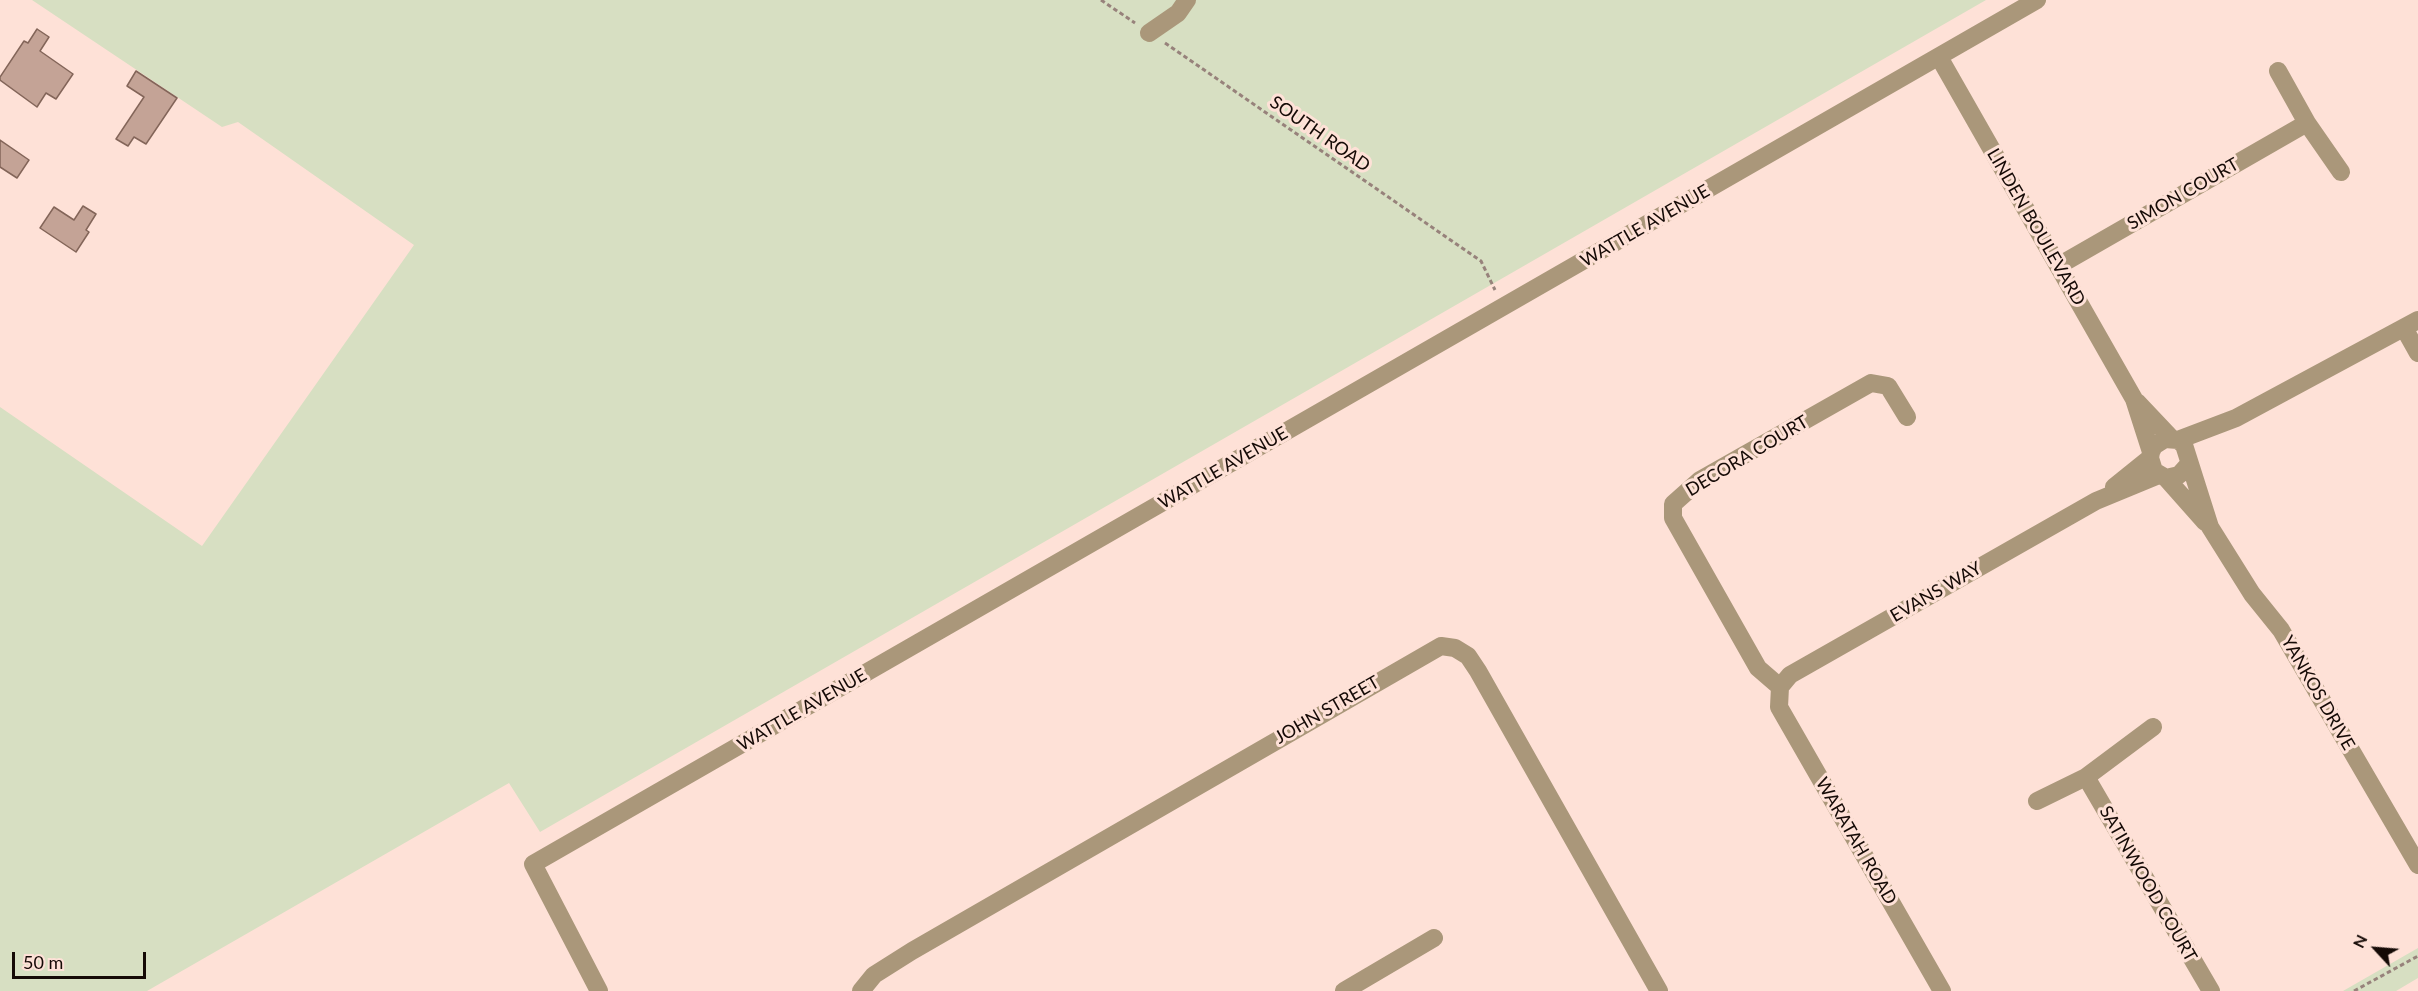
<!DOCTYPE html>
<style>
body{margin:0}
#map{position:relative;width:2418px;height:991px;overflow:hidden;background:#fee1d7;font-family:Lato,sans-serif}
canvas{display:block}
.north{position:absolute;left:2346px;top:919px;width:60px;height:60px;-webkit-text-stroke:4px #fee1d7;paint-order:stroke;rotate:296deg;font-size:16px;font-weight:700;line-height:24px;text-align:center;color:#150a06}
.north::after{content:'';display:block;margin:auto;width:21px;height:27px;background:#150a06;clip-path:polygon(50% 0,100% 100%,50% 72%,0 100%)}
.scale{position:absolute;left:12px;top:952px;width:134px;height:27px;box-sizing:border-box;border:3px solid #150a06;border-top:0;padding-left:8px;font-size:18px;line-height:21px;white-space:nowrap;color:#150a06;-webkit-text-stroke:4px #fee1d7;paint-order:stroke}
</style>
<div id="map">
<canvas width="2418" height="991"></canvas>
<div class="north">N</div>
<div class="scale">50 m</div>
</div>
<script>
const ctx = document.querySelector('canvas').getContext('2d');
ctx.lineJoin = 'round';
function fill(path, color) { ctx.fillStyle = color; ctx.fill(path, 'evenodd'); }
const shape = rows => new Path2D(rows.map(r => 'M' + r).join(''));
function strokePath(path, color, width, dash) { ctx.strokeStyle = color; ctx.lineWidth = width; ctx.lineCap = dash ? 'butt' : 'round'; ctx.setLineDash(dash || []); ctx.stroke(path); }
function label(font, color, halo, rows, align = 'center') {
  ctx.font = font + ' Lato,sans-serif'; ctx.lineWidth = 6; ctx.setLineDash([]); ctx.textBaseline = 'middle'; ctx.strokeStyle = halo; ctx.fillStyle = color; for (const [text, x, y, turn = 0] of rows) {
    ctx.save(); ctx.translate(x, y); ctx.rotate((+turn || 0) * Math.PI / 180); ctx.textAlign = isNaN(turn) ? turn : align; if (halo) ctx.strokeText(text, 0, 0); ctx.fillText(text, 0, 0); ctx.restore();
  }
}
const green = shape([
 [32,0,1986,0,540,832,509,783,147,991,0,991,0,407,202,546,414,245,238,122,222,127],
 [2418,948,2418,978,2396,991,2343,991]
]);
const building = shape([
 [37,29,49,37,40,51,73,74,56,99,46,93,37,107,0,80,0,77,24,41,28,43,37,29],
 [136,71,177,98,146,144,134,137,128,146,116,139,144,97,127,86,136,71],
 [0,140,29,160,17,178,0,167,0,140],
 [83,206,96,214,86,230,89,232,76,252,40,228,54,207,74,220,83,206]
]);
const path = shape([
 [1101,0,1135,23],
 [1165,43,1481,261,1495,290],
 [2354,991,2418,956]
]);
const minor = shape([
 [1149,33,1178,13,1187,0],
 [1939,57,2134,399,2151,452],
 [2278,71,2307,123,2341,172],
 [2058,266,2307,123],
 [2404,328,2418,353],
 [2137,402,2172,439],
 [2178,440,2236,418,2418,320],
 [2188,465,2179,475,2166,478,2154,471,2150,458,2151,452,2154,446,2165,439,2178,440,2184,445,2210,527,2252,594,2281,630,2418,865],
 [2166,478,2205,522],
 [2114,487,2150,458],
 [1780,687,1758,668,1673,518,1673,504,1700,480,1871,383,1888,386,1907,417],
 [1780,687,1790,675,2096,501,2159,475],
 [1780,687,1779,707,1942,991],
 [2086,777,2211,991],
 [2037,801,2086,777,2153,727],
 [599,991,533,864,2037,0],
 [861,991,874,975,912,951,1441,646,1455,648,1468,656,1478,671,1659,991],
 [1344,991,1434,938]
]);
const streetNames = [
 ["SOUTH ROAD",1320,134,35],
 ["SIMON COURT",2183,194,-30],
 ["WATTLE AVENUE",1645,226,-30],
 ["LINDEN BOULEVARD",2036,227,60],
 ["DECORA COURT",1747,456,-31],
 ["WATTLE AVENUE",1223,468,-30],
 ["EVANS WAY",1936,592,-30],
 ["YANKOS DRIVE",2318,693,60],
 ["WATTLE AVENUE",802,710,-30],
 ["JOHN STREET",1327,710,-30],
 ["WARATAH ROAD",1856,841,60],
 ["SATINWOOD COURT",2148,884,60]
];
fill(green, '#d7dfc2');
fill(building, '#c4a396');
strokePath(building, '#836559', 1.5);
strokePath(path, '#97827b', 3, [4.5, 3]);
strokePath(minor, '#aa977a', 18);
label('18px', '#150a06', '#fee1d7', streetNames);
</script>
